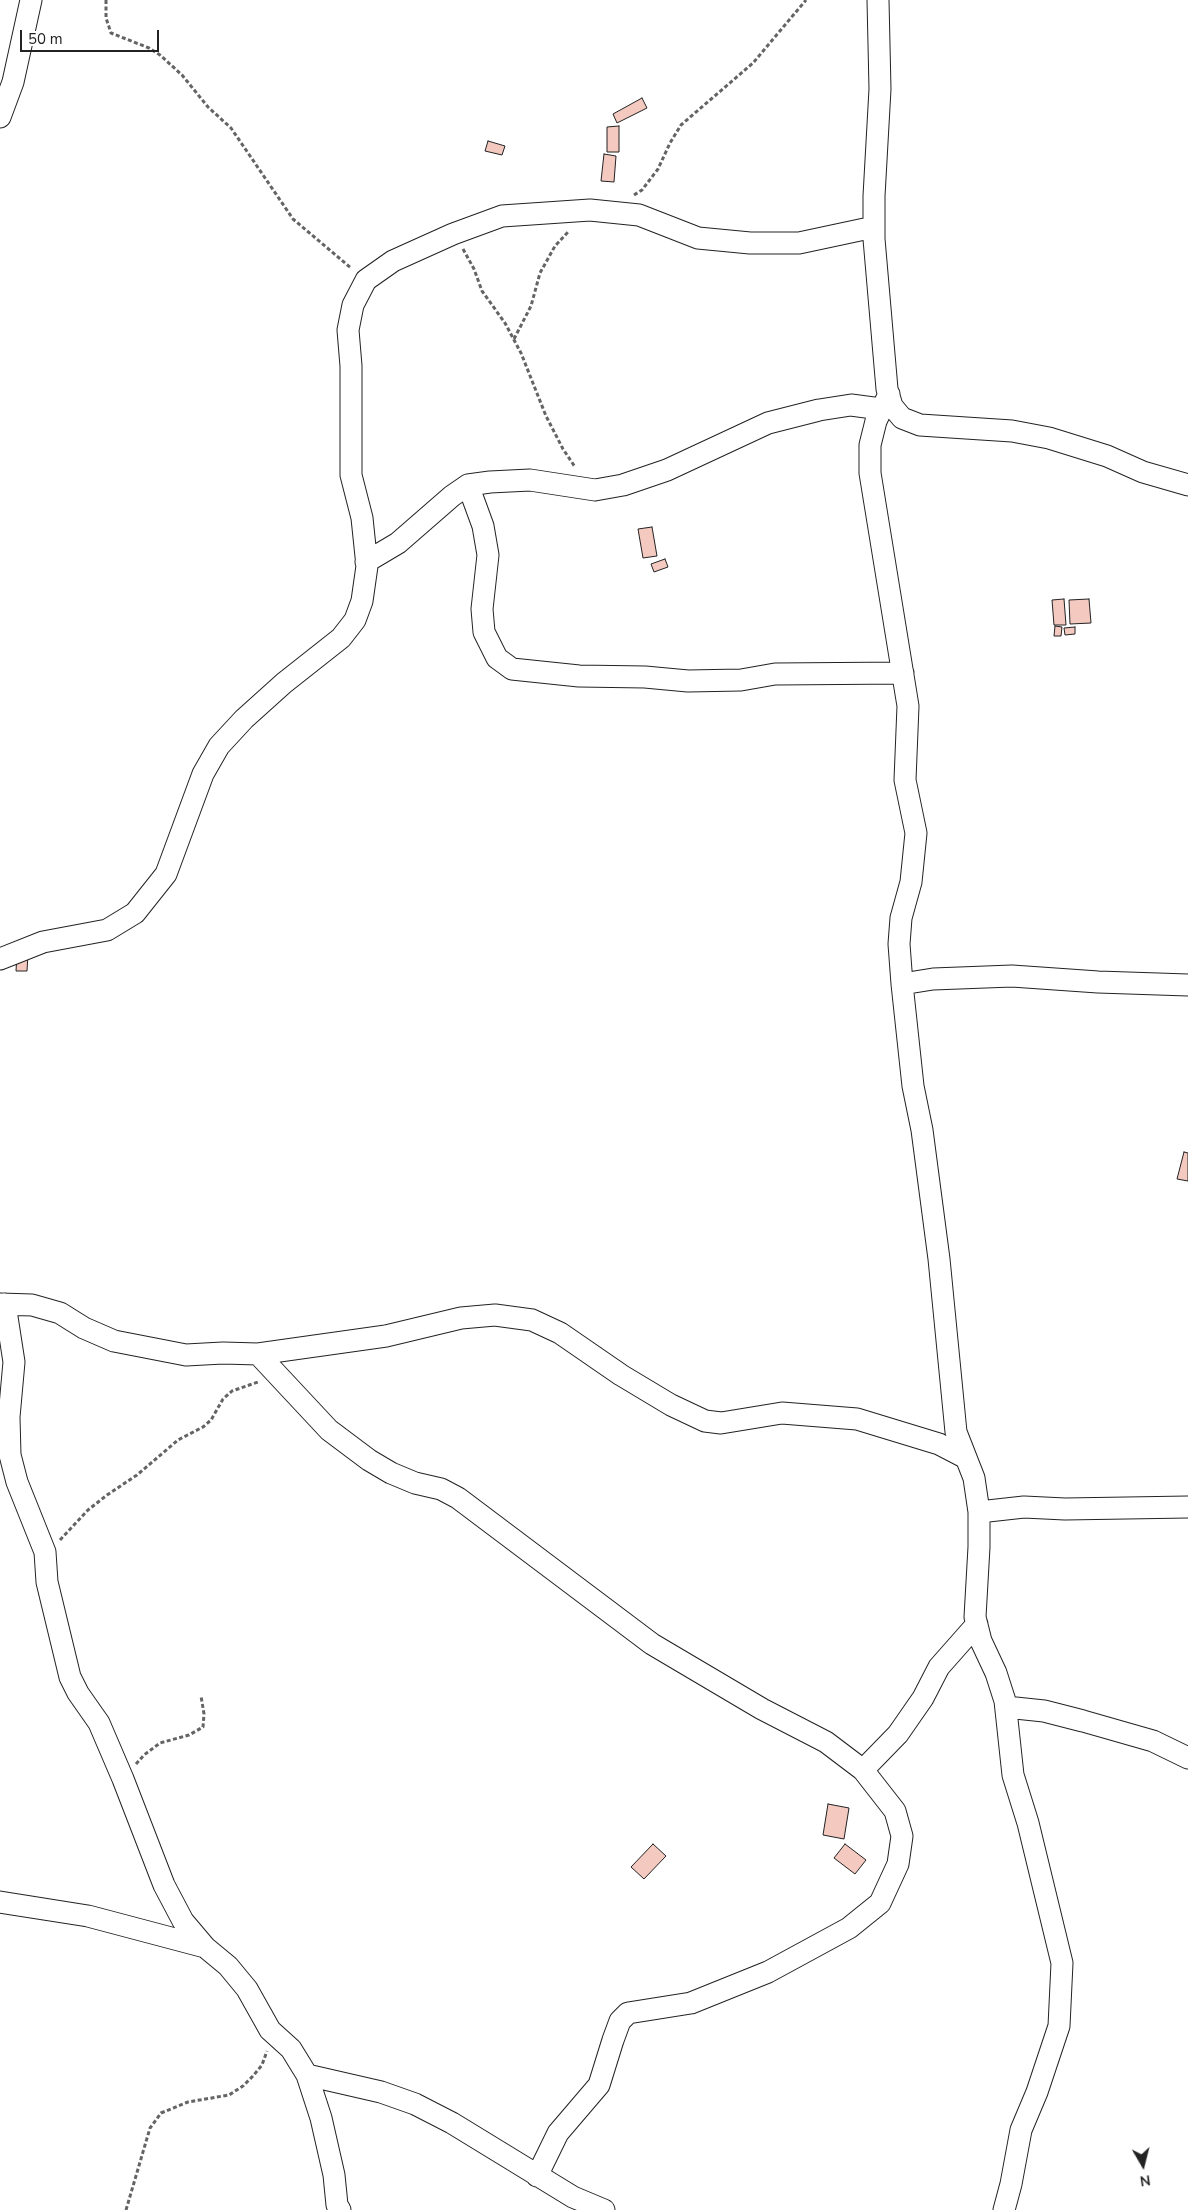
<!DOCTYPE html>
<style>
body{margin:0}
#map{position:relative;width:1188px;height:2210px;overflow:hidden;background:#fff;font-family:"Nunito Sans",sans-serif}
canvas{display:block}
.north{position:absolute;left:1118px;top:2140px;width:50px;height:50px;-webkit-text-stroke:4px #fff;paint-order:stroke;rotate:172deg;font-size:14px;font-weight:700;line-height:20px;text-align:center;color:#222}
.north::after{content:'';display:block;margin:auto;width:18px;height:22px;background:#222;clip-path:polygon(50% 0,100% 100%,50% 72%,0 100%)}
.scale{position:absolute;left:20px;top:30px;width:139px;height:22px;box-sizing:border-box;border:2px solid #222;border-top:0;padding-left:6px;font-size:15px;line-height:18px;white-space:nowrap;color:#222;-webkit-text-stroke:4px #fff;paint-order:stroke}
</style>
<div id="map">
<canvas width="1188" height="2210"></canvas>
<div class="north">N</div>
<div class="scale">50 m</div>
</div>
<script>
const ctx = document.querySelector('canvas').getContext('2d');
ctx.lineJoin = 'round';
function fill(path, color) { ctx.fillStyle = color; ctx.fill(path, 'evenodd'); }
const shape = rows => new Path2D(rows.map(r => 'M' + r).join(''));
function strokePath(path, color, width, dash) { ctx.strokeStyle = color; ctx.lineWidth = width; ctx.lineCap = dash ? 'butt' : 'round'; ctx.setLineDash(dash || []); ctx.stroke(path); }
const building = shape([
 [642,98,647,108,617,123,613,114,642,98],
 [619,126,619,152,607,152,607,127,619,126],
 [488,141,505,146,502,155,485,151,488,141],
 [604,154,616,156,614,182,601,181,604,154],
 [652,527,657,556,643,558,638,529,652,527],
 [665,559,668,567,654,572,651,564,665,559],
 [1064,599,1066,625,1054,625,1052,600,1064,599],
 [1089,599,1091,623,1070,624,1069,600,1089,599],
 [1055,626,1062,627,1061,636,1054,636,1055,626],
 [1075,627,1075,634,1065,635,1064,628,1075,627],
 [17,954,28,954,27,971,16,971,17,954],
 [1184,1152,1188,1153,1188,1181,1177,1179,1184,1152],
 [828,1804,849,1808,844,1839,823,1835,828,1804],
 [653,1844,666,1856,644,1879,631,1867,653,1844],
 [845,1844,866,1860,855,1874,834,1858,845,1844]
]);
const path = shape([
 [106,0,106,18,111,33,149,48,160,55,182,75,208,107,231,128,293,219,351,268],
 [634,195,642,190,658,169,670,143,681,125,753,63,806,0],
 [463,249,474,269,482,291,505,323,521,353,546,416,563,449,575,467],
 [514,339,531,306,540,273,555,246,568,232],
 [60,1540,88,1510,107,1495,137,1475,178,1440,203,1427,211,1420,223,1399,232,1391,258,1382],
 [136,1764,144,1755,160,1743,189,1735,203,1727,204,1714,201,1696],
 [126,2210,150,2128,161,2113,188,2102,229,2095,243,2086,253,2076,262,2065,267,2051]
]);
const minor = shape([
 [878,0,880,89,874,196,874,239,887,389,892,406,902,418,920,425,1012,431,1049,438,1107,456,1143,472,1188,485],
 [0,117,13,82,31,0],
 [889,394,876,421,870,445,870,473,908,706,905,780,916,833,911,882,901,918,899,944,902,984,913,1086,922,1130,939,1259,956,1432,974,1478,979,1512,979,1547,975,1617,981,1641,996,1673,1005,1701,1013,1775,1028,1823,1062,1963,1059,2026,1037,2092,1021,2130,1011,2184,1004,2210],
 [468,485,483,526,488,555,482,609,484,632,497,658,512,669,579,676,645,677,688,681,741,680,775,674,903,673],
 [366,562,398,543,452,496,468,485,490,482,530,480,595,490,623,485,667,470,768,423,819,410,851,405,881,409],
 [0,959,43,942,107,930,135,913,166,874,203,774,219,746,244,719,284,683,341,638,355,620,362,601,367,566,362,518,351,475,351,366,348,330,353,305,366,280,393,261,453,234,502,216,590,210,639,215,698,238,750,243,799,243,874,227],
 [902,984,933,979,1012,976,1098,982,1188,985],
 [0,1304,32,1305,60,1313,84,1328,114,1341,186,1355,223,1353,258,1354,386,1336,461,1318,495,1315,532,1320,560,1333,621,1375,671,1405,705,1421,721,1423,782,1413,857,1419,939,1444,966,1458],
 [5,1304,14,1362,9,1417,10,1455,17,1482,45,1552,47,1582,70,1677,78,1693,99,1723,123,1779,164,1885,183,1921,205,1947,228,1966,247,1989,270,2030,291,2049,307,2075,381,2092,415,2104,452,2123,573,2197,604,2210],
 [258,1354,329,1430,369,1460,391,1473,415,1483,441,1489,458,1498,652,1644,762,1709,826,1742,863,1770,895,1811,902,1836,898,1864,880,1903,849,1928,768,1972,691,2003,628,2013,620,2021,613,2040,599,2085,558,2133,537,2176],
 [979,1512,1024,1507,1065,1509,1188,1507],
 [1006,1707,1044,1711,1083,1721,1153,1741,1188,1758],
 [863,1770,898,1734,923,1698,939,1667,977,1624],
 [0,1902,88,1916,205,1947],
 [307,2075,321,2118,334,2175,337,2205,340,2210]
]);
fill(building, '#f3c9c0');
strokePath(building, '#222', 1);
strokePath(minor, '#222', 23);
strokePath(path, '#646464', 3, [4, 2.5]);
strokePath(minor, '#fff', 21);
</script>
